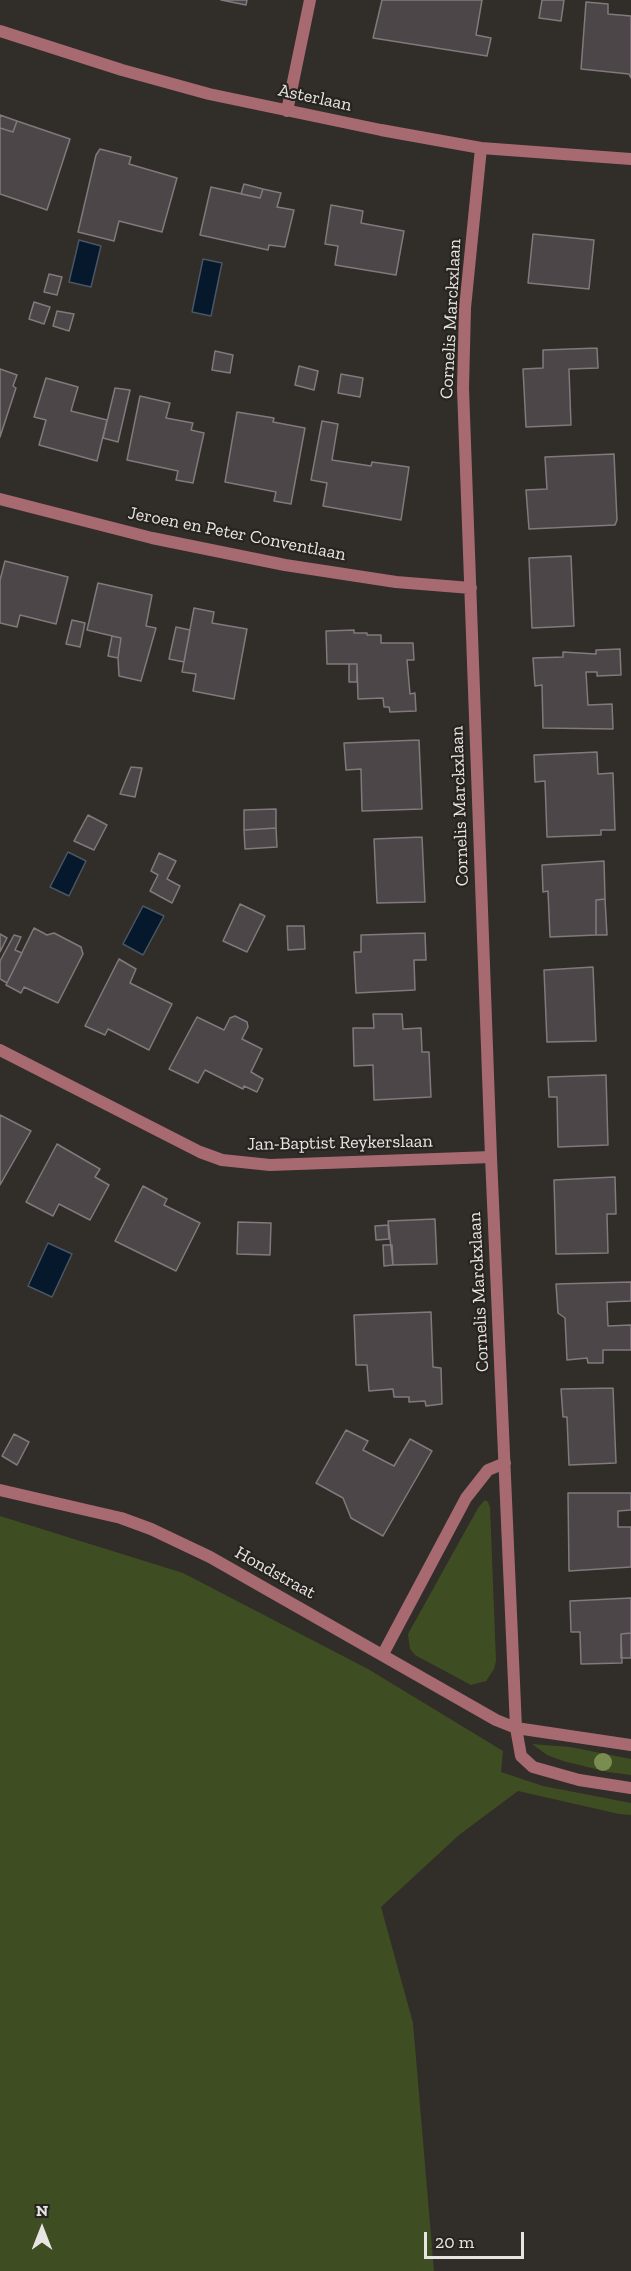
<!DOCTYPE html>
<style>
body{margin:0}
#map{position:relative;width:631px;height:2271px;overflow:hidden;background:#312d29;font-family:"Zilla Slab",serif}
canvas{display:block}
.north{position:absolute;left:12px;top:2199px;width:60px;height:60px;-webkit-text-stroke:4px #272420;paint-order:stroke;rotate:0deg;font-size:16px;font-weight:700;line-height:24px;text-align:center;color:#e7e5e2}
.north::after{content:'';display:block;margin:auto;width:21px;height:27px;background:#e7e5e2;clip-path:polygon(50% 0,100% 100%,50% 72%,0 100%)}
.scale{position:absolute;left:424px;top:2232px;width:100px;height:27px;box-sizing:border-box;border:3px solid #e7e5e2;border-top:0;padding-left:8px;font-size:18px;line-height:21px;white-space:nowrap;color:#e7e5e2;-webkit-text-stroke:4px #272420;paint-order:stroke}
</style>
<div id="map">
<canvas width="631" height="2271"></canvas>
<div class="north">N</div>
<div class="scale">20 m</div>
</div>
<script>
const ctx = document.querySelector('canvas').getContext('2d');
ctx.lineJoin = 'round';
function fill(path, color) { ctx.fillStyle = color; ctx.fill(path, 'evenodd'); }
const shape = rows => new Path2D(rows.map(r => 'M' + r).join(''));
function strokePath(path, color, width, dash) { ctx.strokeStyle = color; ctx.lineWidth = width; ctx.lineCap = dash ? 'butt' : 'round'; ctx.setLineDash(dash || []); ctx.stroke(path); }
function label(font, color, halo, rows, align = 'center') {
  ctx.font = font + ' "Zilla Slab",serif'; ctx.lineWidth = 4.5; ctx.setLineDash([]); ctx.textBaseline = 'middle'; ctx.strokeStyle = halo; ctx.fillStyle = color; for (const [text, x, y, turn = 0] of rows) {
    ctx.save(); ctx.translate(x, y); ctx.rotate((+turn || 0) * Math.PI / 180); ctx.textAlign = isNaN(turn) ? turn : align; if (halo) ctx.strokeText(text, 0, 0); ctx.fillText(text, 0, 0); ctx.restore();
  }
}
const green = shape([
 [485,1500,488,1502,490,1507,496,1661,494,1669,486,1681,471,1685,415,1655,410,1649,408,1634,478,1508],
 [0,1516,183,1573,368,1669,503,1751,501,1772,543,1786,631,1803,631,1815,619,1814,518,1791,459,1835,381,1907,413,2023,434,2271,0,2271],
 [532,1744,570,1747,631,1759,631,1775,608,1772,563,1761,547,1755]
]);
const water = shape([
 [79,240,101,246,91,287,69,282,79,240],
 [203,259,222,263,211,316,192,312,203,259],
 [68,852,86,861,69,896,50,887,68,852],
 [143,906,164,916,143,955,123,944,143,906],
 [48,1243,72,1254,52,1297,28,1286,48,1243]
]);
const building = shape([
 [221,0,247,0,246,5,221,0],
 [382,0,482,0,476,35,491,38,487,56,373,38,382,0],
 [542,0,564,0,561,21,539,18,542,0],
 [586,2,608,4,608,14,631,16,631,78,629,74,581,69,586,2],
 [0,115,17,121,13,132,0,128,0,115],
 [17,121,70,139,47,210,0,194,0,128,13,132,17,121],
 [100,149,131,157,129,164,177,178,162,232,119,221,114,241,78,232,96,155,100,149],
 [244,184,263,189,260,198,241,194,244,184],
 [211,187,260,198,263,189,281,193,277,207,294,210,285,247,269,245,268,250,200,235,211,187],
 [331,205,363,211,361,223,404,231,396,275,335,265,338,246,325,244,331,205],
 [533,234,594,240,589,289,528,283,533,234],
 [49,274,62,277,57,295,44,292,49,274],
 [34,302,50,307,44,324,29,319,34,302],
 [57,311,74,314,69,331,53,326,57,311],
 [597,348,598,368,569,369,571,425,526,427,523,369,543,368,543,350,597,348],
 [215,351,233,355,230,373,212,370,215,351],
 [299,366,318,371,314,390,295,385,299,366],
 [0,369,17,375,13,386,16,388,0,437,0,369],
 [341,374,363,378,360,397,338,393,341,374],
 [46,378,78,387,71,411,107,420,97,461,39,445,46,420,34,417,46,378],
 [115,388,130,390,118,442,103,438,115,388],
 [140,396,170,403,166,418,193,423,191,430,204,433,193,483,176,480,178,471,127,460,140,396],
 [237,412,274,418,273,422,305,428,291,504,274,501,276,492,225,482,237,412],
 [322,421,338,424,332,460,371,466,372,462,409,467,401,520,323,506,327,483,311,480,322,421],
 [614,454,617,520,615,525,529,529,526,490,547,489,545,457,614,454],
 [571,556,574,626,532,628,529,558,571,556],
 [5,561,68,577,56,624,20,615,17,627,0,623,0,580,5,561],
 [98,583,152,595,146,626,156,628,141,681,119,676,118,658,121,638,87,630,98,583],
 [194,608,214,612,212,623,247,629,234,699,193,691,196,674,182,672,194,608],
 [72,620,85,623,80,647,66,644,72,620],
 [176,627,190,630,184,662,169,659,176,627],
 [354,630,354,633,367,633,367,635,381,635,381,643,413,643,414,660,407,660,410,694,415,693,416,711,390,712,389,707,384,707,383,698,358,699,357,664,327,664,326,631,354,630],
 [112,636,121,638,118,658,108,656,112,636],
 [620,649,621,675,597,676,597,672,586,672,588,705,612,704,613,729,543,728,542,685,535,686,533,658,563,657,563,652,596,654,596,650,620,649],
 [349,664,357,664,357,682,349,682,349,664],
 [419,740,422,809,362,811,361,769,346,770,344,743,419,740],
 [597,752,598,774,613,773,615,830,601,830,601,835,547,837,545,781,535,782,534,755,597,752],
 [131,767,142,768,135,797,120,794,131,767],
 [276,809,276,828,244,830,244,810,276,809],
 [88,815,107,825,94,850,74,841,88,815],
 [276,828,277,847,245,849,244,830,276,828],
 [422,837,425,902,377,903,374,839,422,837],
 [159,853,176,861,167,879,180,886,172,903,150,891,158,875,151,871,159,853],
 [604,861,605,899,596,900,596,935,550,937,548,891,543,892,542,865,604,861],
 [605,899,607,935,596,935,596,900,605,899],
 [240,904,265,916,247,952,223,941,240,904],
 [287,926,304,926,305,949,288,950,287,926],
 [34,928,47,935,54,933,81,947,83,954,58,1003,24,987,21,993,6,985,34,928],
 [425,933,426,960,414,960,415,990,356,993,354,952,361,952,361,935,425,933],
 [0,934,7,938,0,952,0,934],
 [14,935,21,937,15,950,22,953,7,983,0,979,0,961,14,935],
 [119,959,136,969,130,983,172,1004,149,1050,108,1029,105,1035,85,1026,119,959],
 [593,967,596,1041,547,1042,544,970,593,967],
 [373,1014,402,1014,403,1029,421,1028,422,1052,429,1052,431,1097,374,1100,373,1065,354,1066,353,1028,374,1028,373,1014],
 [235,1016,247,1022,248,1027,242,1039,262,1049,251,1072,263,1079,257,1092,244,1086,243,1089,205,1070,198,1083,169,1069,197,1017,224,1030,230,1018,235,1016],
 [606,1075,608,1145,558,1147,557,1097,549,1097,548,1077,606,1075],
 [0,1115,31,1131,0,1185,0,1115],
 [57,1144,100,1169,95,1177,109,1185,90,1220,59,1204,53,1216,26,1202,57,1144],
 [615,1177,616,1214,607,1214,608,1253,556,1254,554,1180,615,1177],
 [143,1186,167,1199,164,1205,200,1223,176,1271,115,1241,143,1186],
 [435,1219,437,1264,393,1265,388,1221,435,1219],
 [238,1222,271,1223,270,1255,237,1254,238,1222],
 [388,1225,389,1239,376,1240,375,1226,388,1225],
 [383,1245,392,1245,393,1265,384,1266,383,1245],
 [631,1282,631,1301,607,1302,608,1326,631,1325,631,1350,603,1350,603,1363,588,1363,587,1358,567,1360,565,1318,558,1313,556,1284,631,1282],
 [431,1312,433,1367,441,1368,442,1404,426,1406,425,1401,409,1402,409,1397,394,1397,393,1389,369,1391,367,1365,356,1365,354,1315,431,1312],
 [613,1388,616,1463,569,1465,567,1417,563,1417,561,1389,613,1388],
 [346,1430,368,1441,363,1450,394,1466,410,1439,432,1451,383,1536,351,1518,343,1498,316,1483,346,1430],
 [14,1434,29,1442,17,1465,2,1456,14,1434],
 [568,1493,631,1493,631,1510,618,1511,618,1527,631,1527,631,1567,569,1571,568,1493],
 [631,1598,631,1633,621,1634,622,1663,581,1664,580,1632,571,1632,570,1601,631,1598],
 [631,1633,631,1658,621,1658,621,1634,631,1633]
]);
const minor = shape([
 [0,31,122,70,209,94,381,130,481,148,631,159],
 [287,111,310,0],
 [481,148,465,308,463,388,491,1157,516,1728,521,1756,533,1767,579,1780,631,1788],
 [0,499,152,538,285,565,396,582,471,588],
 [0,1050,200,1152,222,1160,270,1165,491,1157],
 [0,1490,121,1518,151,1529,210,1557,496,1720,516,1728,631,1745],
 [383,1654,466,1498,488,1470,505,1463]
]);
const trees = [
 [603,1762]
];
const streetNames = [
 ["Asterlaan",315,98,12],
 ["Cornelis Marckxlaan",451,319,-87],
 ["Jeroen en Peter Conventlaan",237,534,11],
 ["Cornelis Marckxlaan",460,806,-92],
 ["Jan-Baptist Reykerslaan",340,1143,-1],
 ["Cornelis Marckxlaan",479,1292,-93],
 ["Hondstraat",275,1573,29]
];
fill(green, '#3e4e22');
fill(water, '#06192c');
strokePath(water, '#4a5663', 1.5);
fill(building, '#4d4649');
strokePath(building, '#817a7d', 1.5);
strokePath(minor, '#a76a71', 12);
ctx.fillStyle = '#788d4f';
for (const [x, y] of trees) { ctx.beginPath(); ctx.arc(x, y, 9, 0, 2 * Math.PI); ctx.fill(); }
label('18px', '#e7e5e2', '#272420', streetNames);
</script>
